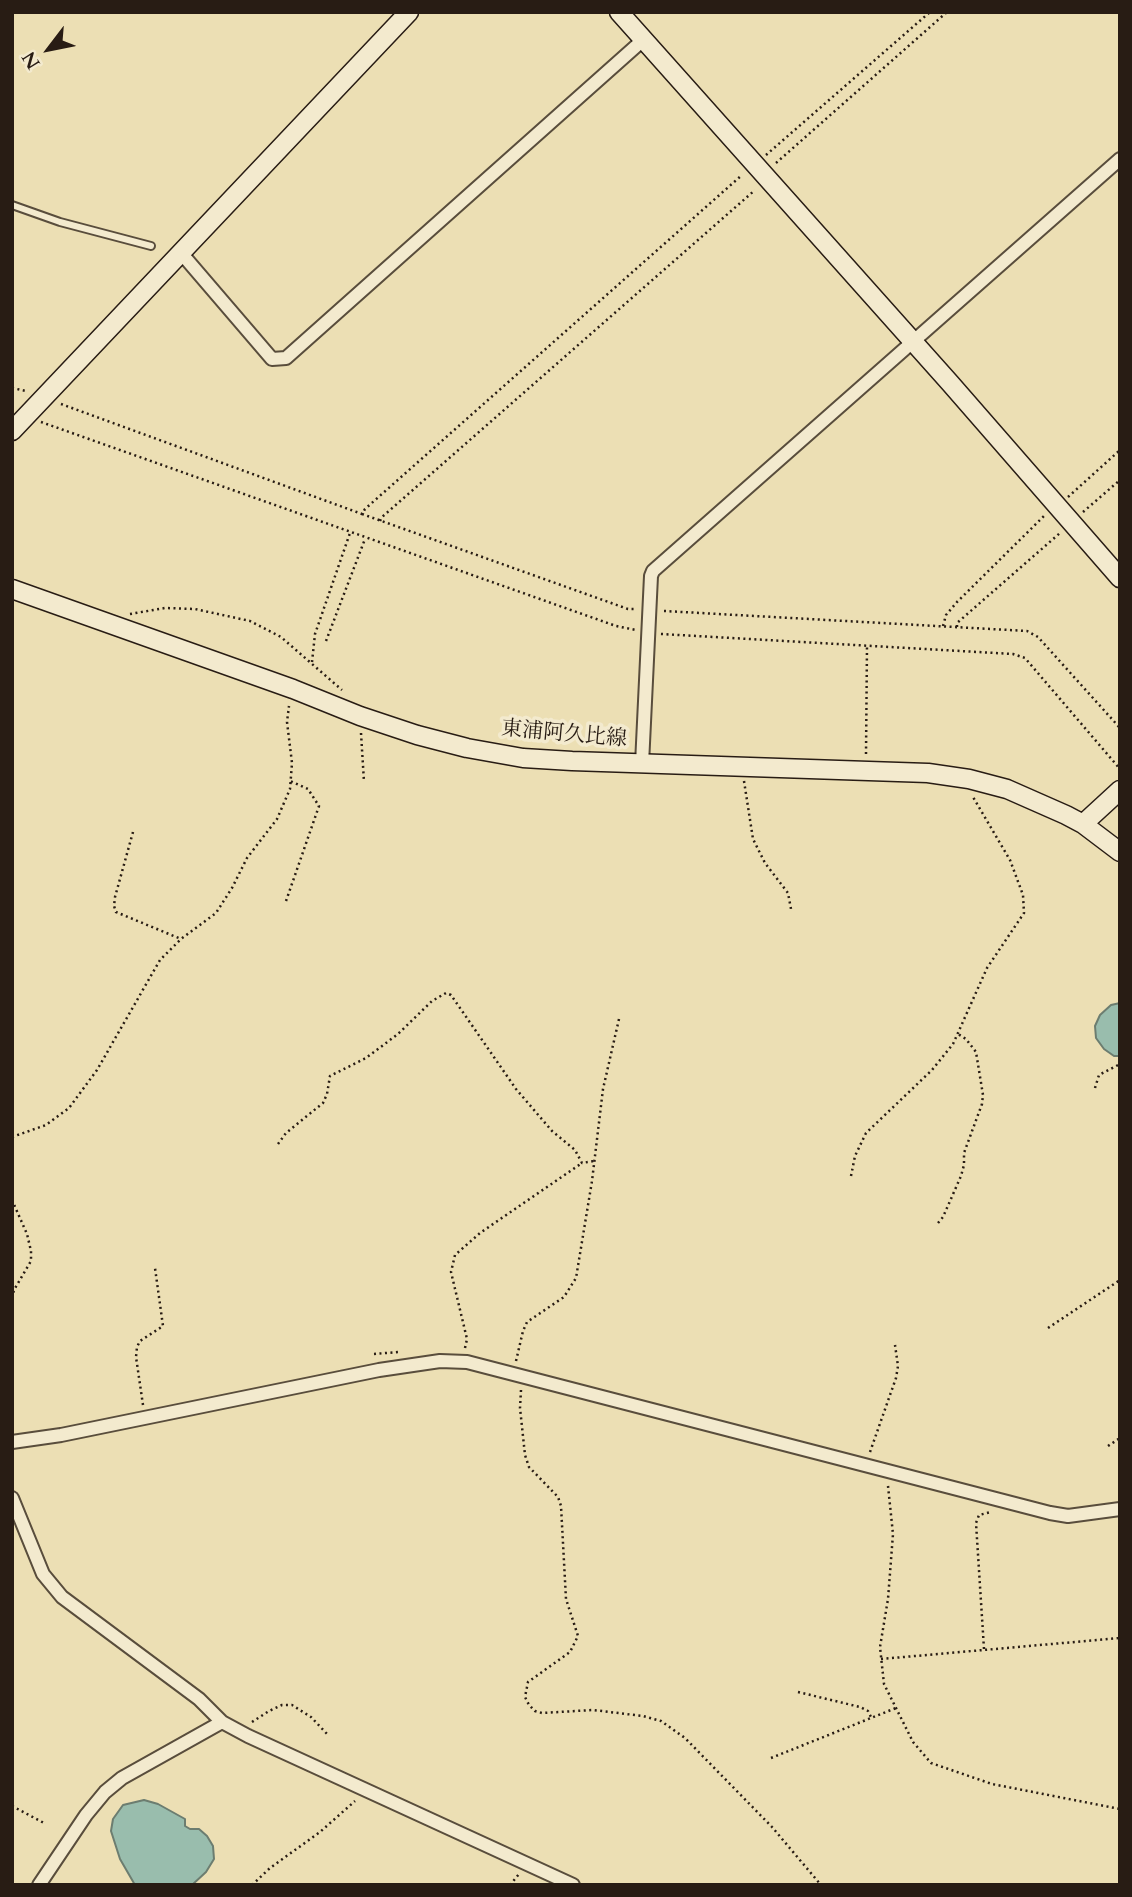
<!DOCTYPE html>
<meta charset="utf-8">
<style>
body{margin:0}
#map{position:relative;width:1132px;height:1897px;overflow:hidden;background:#ecdfb4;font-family:Cardo,serif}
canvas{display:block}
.frame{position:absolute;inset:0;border:14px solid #281c14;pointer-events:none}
.north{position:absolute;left:14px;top:14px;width:70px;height:70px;-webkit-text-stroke:5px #f3eace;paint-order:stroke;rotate:238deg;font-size:19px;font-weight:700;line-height:28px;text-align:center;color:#281c14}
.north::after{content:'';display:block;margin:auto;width:24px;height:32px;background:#281c14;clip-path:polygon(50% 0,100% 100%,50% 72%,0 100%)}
</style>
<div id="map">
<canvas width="1132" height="1897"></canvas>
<div class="frame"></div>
<div class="north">N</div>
</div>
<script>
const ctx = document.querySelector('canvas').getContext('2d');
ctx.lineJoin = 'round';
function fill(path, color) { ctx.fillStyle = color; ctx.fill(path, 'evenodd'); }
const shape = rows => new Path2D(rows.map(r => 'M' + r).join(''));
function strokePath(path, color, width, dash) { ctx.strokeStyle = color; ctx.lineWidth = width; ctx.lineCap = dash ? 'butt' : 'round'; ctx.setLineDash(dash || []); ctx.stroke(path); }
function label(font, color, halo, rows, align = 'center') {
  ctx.font = font + ' Cardo,"Noto Serif JP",serif'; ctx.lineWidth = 7; ctx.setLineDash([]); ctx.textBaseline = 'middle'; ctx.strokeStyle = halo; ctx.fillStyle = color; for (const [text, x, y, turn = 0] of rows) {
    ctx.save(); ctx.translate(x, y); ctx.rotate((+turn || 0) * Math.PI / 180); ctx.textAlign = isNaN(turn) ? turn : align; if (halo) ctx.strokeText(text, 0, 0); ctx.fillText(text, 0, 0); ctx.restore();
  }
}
const water = shape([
 [1120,1003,1120,1056,1114,1056,1104,1049,1096,1038,1095,1026,1100,1015,1111,1005,1120,1003],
 [144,1800,158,1804,185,1819,185,1826,190,1829,199,1829,207,1836,213,1846,214,1859,206,1872,192,1885,135,1885,120,1859,111,1831,113,1819,123,1805,144,1800]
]);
const path = shape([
 [766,155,930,12],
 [776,163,947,12],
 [12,388,26,391],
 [61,404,362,514,365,509,742,175],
 [41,422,616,626,636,630],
 [1068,497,1120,450],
 [1083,512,1120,480],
 [362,514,628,609,636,609],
 [380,521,382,517,755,190],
 [664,611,1027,631,1038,637,1120,728],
 [130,614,165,608,195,609,250,621,281,637,342,690],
 [943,626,946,615,957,602,1044,516],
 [957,627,957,623,1060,533],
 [661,634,1013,654,1025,658,1120,769],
 [326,641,365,539],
 [312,662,315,634,350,533],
 [361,733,364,782],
 [866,754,867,646],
 [744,781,753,839,765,863,788,893,791,909],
 [133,832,115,897,114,906,116,912,181,939],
 [286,901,319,806,308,789,290,781],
 [1095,1088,1099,1075,1120,1064],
 [12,1137,46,1125,69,1108,97,1070,160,960,181,939,216,913,232,888,247,858,277,819,290,789,292,763,287,722,289,706],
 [278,1144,286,1133,323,1103,327,1094,330,1076,366,1058,398,1034,432,1001,446,993,451,995,516,1089,552,1131,575,1150,582,1163,594,1161],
 [851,1176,855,1156,866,1133,932,1070,953,1044,987,968,1024,913,1023,895,1010,860,973,797],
 [12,1200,27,1234,31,1251,31,1261,14,1290,12,1297],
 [938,1223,943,1217,961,1176,964,1165,964,1153,982,1104,983,1095,976,1052,966,1039,958,1034],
 [1048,1328,1120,1280],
 [465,1348,467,1339,451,1272,455,1255,480,1233,582,1163],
 [374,1354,398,1352],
 [516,1361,523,1331,527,1322,564,1297,576,1278,592,1181,603,1089,619,1019],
 [521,1390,520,1408,525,1455,529,1467,558,1497,561,1506,566,1599,578,1636,570,1652,528,1682,525,1697,529,1705,535,1711,542,1713,593,1710,643,1716,661,1721,685,1738,772,1827,821,1885],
 [143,1405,136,1357,137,1347,140,1341,163,1326,155,1268],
 [1108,1446,1120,1438],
 [870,1452,896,1378,898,1366,895,1345],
 [888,1486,893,1534,888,1599,880,1647,884,1684,913,1742,931,1763,992,1784,1120,1809],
 [984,1649,976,1523,979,1515,991,1512],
 [881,1659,1120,1638],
 [798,1692,860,1707,868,1711,871,1717],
 [252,1722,269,1711,282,1705,292,1705,311,1717,328,1735],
 [771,1758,896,1708],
 [12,1806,44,1823],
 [252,1885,270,1868,320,1832,355,1801],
 [510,1885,519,1874]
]);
const lane = shape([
 [12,205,60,222,151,246]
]);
const street = shape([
 [182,254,272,359,286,358,643,40],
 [642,764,651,576,653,571,1120,159],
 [12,1442,61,1435,379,1370,440,1361,467,1362,1050,1513,1068,1516,1120,1509],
 [12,1498,43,1574,62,1597,199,1699,222,1722,248,1736,573,1885],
 [39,1885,86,1815,105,1792,122,1778,222,1722]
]);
const secondary = shape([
 [619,12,950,383,1120,578],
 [12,431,409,12],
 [12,589,293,689,360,716,417,735,467,748,523,758,572,761,928,773,969,779,1007,789,1066,815,1083,824,1120,852],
 [1083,824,1120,790]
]);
const streetNames = [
 ["東浦阿久比線",564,735,5]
];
fill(water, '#99bdad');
strokePath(water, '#6c7d70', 2);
strokePath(lane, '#594d3c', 10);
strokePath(street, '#594d3c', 16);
strokePath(secondary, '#281c14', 21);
strokePath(path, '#281c14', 2.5, [2, 3.5]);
strokePath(lane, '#f3eace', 6);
strokePath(street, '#f3eace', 12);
strokePath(secondary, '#f3eace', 18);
label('21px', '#281c14', '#f3eace', streetNames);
</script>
